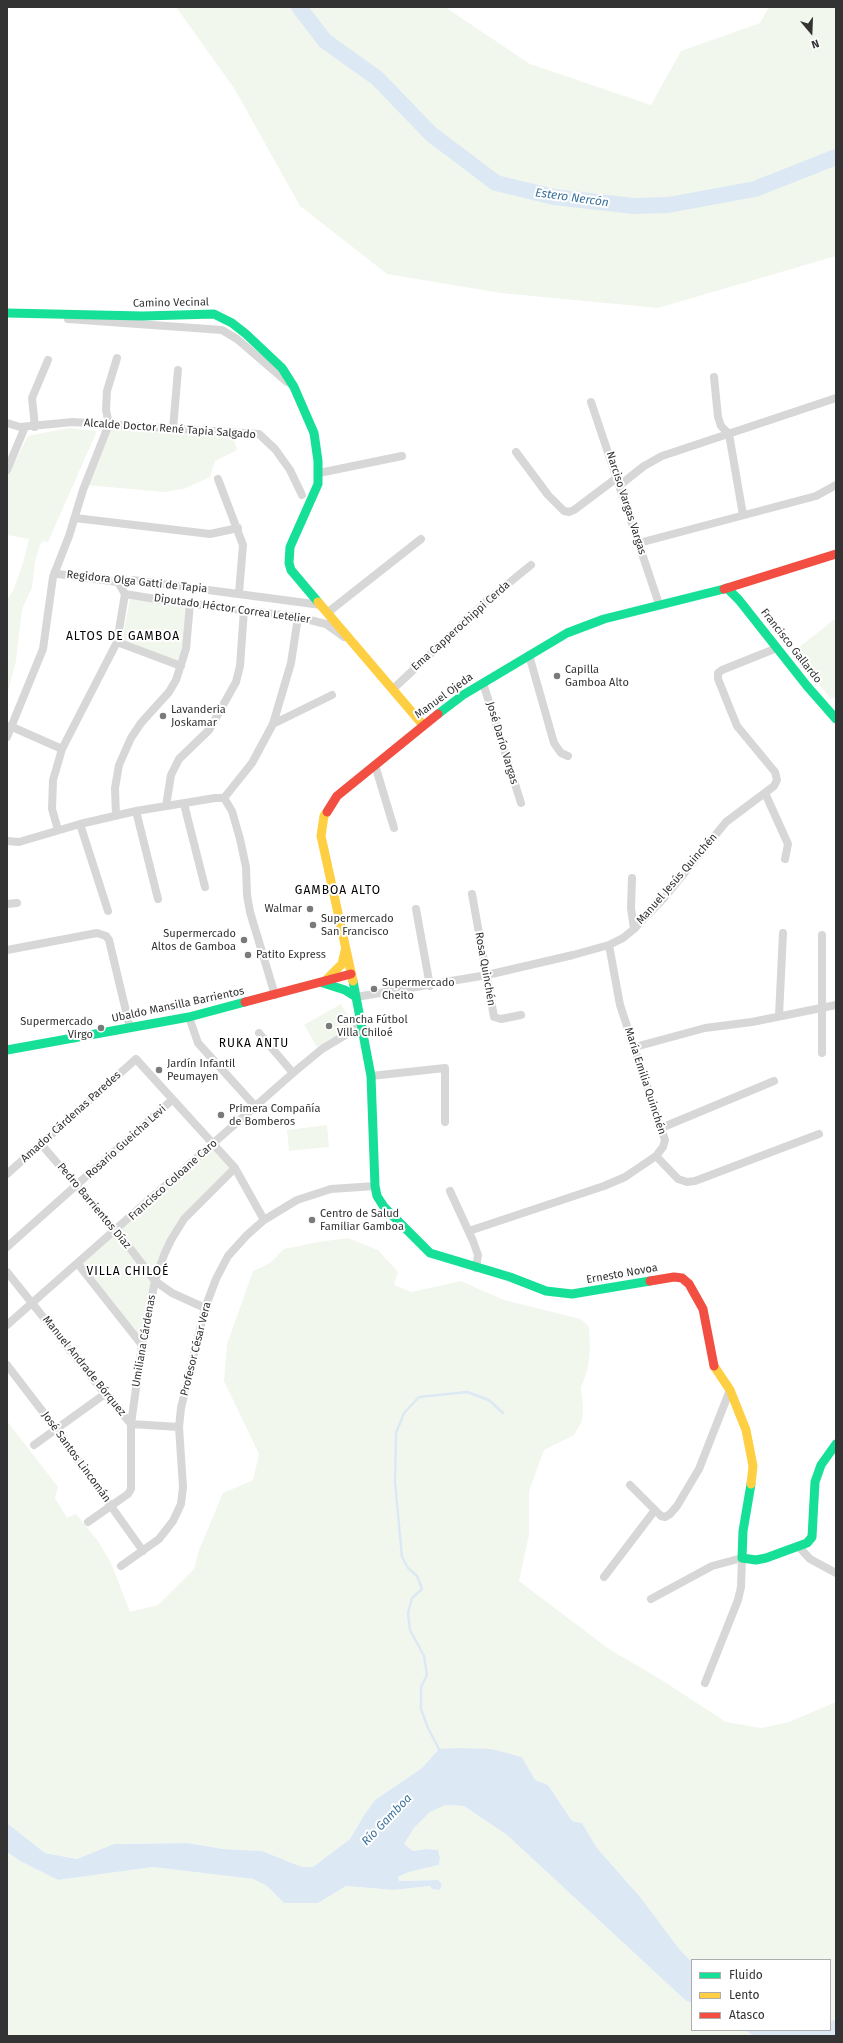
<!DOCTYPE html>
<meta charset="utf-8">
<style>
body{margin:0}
#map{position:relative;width:843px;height:2043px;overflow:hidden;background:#fff;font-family:"Fira Sans",sans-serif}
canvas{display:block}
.frame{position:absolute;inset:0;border:8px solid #333;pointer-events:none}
.legend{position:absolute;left:691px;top:1959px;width:140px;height:72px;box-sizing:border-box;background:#fff;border:1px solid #adadad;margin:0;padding:5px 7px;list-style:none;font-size:12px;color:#333}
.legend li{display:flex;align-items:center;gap:8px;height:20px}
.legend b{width:20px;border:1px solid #adadad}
.north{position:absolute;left:791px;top:12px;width:40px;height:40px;-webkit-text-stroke:3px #fff;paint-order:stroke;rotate:161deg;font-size:11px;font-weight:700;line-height:16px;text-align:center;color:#333}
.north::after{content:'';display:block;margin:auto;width:14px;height:18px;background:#333;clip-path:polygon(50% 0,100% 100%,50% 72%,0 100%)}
</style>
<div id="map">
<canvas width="843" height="2043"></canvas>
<div class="frame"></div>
<ul class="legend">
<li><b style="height:5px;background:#16e098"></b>Fluido</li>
<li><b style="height:5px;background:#ffcf43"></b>Lento</li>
<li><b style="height:5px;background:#f24e42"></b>Atasco</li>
</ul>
<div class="north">N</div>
</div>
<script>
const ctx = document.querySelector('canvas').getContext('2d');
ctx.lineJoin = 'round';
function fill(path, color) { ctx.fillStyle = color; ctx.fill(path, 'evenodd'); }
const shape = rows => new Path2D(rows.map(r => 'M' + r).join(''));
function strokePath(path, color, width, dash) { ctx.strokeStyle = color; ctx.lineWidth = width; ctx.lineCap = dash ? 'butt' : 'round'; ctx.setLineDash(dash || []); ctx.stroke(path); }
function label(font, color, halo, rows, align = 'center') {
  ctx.font = font + ' "Fira Sans",sans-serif'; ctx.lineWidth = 4; ctx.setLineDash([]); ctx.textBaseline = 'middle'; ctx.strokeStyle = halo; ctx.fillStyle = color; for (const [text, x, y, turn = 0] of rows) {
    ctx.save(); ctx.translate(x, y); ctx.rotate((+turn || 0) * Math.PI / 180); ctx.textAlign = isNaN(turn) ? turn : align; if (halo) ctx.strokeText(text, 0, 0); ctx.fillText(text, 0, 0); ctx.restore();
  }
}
const green = shape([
 [176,7,448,7,448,9,530,64,651,105,681,51,760,23,769,7,836,7,836,256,658,308,501,293,387,274,300,206,234,88],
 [111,426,232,434,237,450,215,461,210,477,184,489,163,492,87,485],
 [68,428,97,431,48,542,43,541,40,545,35,561,32,588,22,609,16,661,7,695,7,599,13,591,23,563,29,539,7,535,7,477,28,436],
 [130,599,187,606,184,645,179,662,122,640],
 [836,618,836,697,831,699,793,652],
 [341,1004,354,1026,317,1047,304,1025],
 [327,1125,329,1147,289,1151,287,1130],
 [214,1146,233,1167,168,1241,141,1342,79,1264],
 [348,1238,378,1250,398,1272,394,1285,412,1292,461,1281,504,1300,581,1319,589,1327,590,1349,588,1368,581,1388,583,1406,582,1421,574,1435,544,1450,529,1491,529,1535,519,1581,609,1649,660,1679,726,1722,761,1728,789,1722,836,1702,836,2019,830,2022,830,1960,692,1960,692,1962,680,1950,641,1898,597,1848,582,1823,572,1821,548,1785,535,1780,522,1757,439,1749,422,1768,375,1800,364,1815,350,1839,313,1867,302,1867,262,1851,223,1849,188,1843,114,1844,78,1859,45,1853,7,1823,7,1421,58,1487,55,1498,67,1518,76,1514,98,1541,111,1563,130,1612,158,1605,194,1569,199,1550,223,1493,253,1480,259,1454,224,1381,227,1344,253,1271,270,1263,284,1249,318,1242],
 [446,1805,464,1806,507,1835,685,2000,692,2003,692,2030,745,2030,753,2036,7,2036,7,1852,20,1861,58,1880,153,1867,253,1879,267,1886,284,1903,318,1903,346,1886,393,1890,430,1886,432,1889,440,1890,442,1884,438,1880,399,1881,398,1877,409,1872,439,1865,440,1858,438,1850,426,1849,413,1851,404,1844,414,1828,430,1812]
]);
const water = shape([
 [459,1748,491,1749,522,1757,535,1780,548,1785,572,1821,582,1823,597,1848,641,1898,680,1950,692,1962,692,2003,685,2000,507,1835,464,1806,446,1805,430,1812,414,1828,404,1844,413,1851,426,1849,438,1850,440,1858,439,1865,409,1872,398,1877,399,1881,438,1880,442,1884,440,1890,432,1889,430,1886,393,1890,346,1886,318,1903,284,1903,267,1886,253,1879,153,1867,58,1880,20,1861,7,1852,7,1823,45,1853,77,1859,114,1844,188,1843,223,1849,262,1851,302,1867,313,1867,350,1839,364,1815,375,1800,422,1768,439,1749],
 [836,2019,836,2036,753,2036,745,2030,830,2030,830,2022]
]);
const stream = shape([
 [440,1751,428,1728,421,1709,421,1687,427,1675,424,1656,410,1630,408,1613,412,1598,422,1589,417,1576,408,1568,402,1557,395,1482,396,1433,404,1413,419,1397,467,1392,489,1400,503,1413]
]);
const river = shape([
 [299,7,325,41,377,78,431,134,496,183,554,197,634,206,668,205,755,189,836,157]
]);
const street = shape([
 [68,319,222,330,237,339,287,382],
 [714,377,718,417,721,426,729,434,743,515],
 [591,402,659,604],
 [7,423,20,427,73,422,259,434,275,449,290,470,302,495],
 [109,424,106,410,107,391,117,358],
 [35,427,32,398,48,360],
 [173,429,178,370],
 [516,452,548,495,564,511,569,512,574,510,618,477],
 [7,470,25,427],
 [319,473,402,456],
 [218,479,243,545,239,593],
 [620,485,644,466,662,456,836,398],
 [75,518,210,534,238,528],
 [639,543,816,496,836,485],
 [55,571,58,574,118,582,133,580,321,605],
 [125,594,162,600,298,617,326,624,344,637],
 [327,613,421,539],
 [117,642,181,666],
 [529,655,554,743,561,753,568,756],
 [483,683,521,803],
 [393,689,488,600,531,565],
 [273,724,332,695],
 [10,726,62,749],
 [7,737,43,649,53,577,69,536,83,490,109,424],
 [375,765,394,828],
 [765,793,788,844,785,859],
 [224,798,232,811,240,839,246,867,247,895,250,912,275,995],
 [224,798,252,763,273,724,291,663,298,617],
 [184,804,205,887],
 [166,806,171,775,179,759,209,730,236,682,240,666,244,610],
 [136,811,158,899],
 [116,816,115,788,119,765,131,738,141,723,169,692,176,680,186,649,190,603],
 [80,824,108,911],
 [58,830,52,809,53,780,62,749,117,642,125,594,118,582],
 [7,841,19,842,80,824,136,811,215,798,224,798],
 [632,878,631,908,634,929],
 [472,894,494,1017,501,1019,521,1015],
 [7,904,17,903],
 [416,909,430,986],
 [7,950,97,933,106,936,109,940,130,1028],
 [356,997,487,975,573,955,609,945,623,938,634,929,664,898,726,822,774,786,777,780,775,772,737,726,718,679,718,673,722,670,777,648],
 [779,1016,783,933],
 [189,1017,198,1043,255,1106],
 [259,1033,293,1073],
 [635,1047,705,1028,752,1022,836,1005],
 [822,1053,822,935],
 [371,1076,445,1068,445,1122],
 [661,1128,774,1081],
 [41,1144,126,1243,155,1281,172,1293,205,1308],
 [656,1156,678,1179,687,1182,695,1181,819,1134],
 [7,1174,136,1059,235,1168,264,1220],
 [450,1191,473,1241,478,1255,476,1268],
 [469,1231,604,1186,625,1177,656,1156,663,1147,665,1140,620,1005,609,945],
 [7,1247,172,1100],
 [78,1264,142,1345],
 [7,1272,105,1394,131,1424,179,1427],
 [7,1325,293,1073,322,1049,362,1025],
 [7,1365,56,1429,143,1551],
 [34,1445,105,1394],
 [630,1485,661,1516,665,1517,670,1514,677,1506,699,1469,730,1390],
 [88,1522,128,1494,131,1489,131,1424,142,1345,155,1281,164,1255,171,1240,184,1219,235,1168],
 [798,1546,810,1559,836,1573],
 [121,1566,159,1539,173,1521,181,1504,183,1487,179,1427,181,1408,205,1308,216,1279,228,1256,247,1235,264,1220,297,1200,331,1189,375,1186],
 [604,1577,655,1510],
 [651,1599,712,1566,742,1558,741,1587,738,1600,705,1683]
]);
const fast = shape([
 [7,313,143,316,214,314,232,323,246,334,282,368,294,387,314,433,318,461,318,484,290,547,289,563,291,570,318,602],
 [727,588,739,600,807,686,836,719],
 [438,714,463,695,567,633,604,619,724,589],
 [353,981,371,1076,375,1186,377,1196,384,1207,430,1253,510,1277,546,1291,572,1294,650,1281],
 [323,983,345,990,356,997],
 [7,1050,189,1017,245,1002],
 [751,1484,743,1531,742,1558,756,1560,766,1558,807,1543,812,1537,815,1482,821,1465,836,1444]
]);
const slow = shape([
 [318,602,423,725],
 [327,812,324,816,321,836,353,981],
 [326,980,342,964,345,951],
 [714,1366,730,1390,746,1430,753,1466,751,1484]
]);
const jam = shape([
 [724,589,836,554],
 [327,812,337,796,438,714],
 [245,1002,351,974],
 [650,1281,674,1277,682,1278,689,1284,703,1309,714,1366]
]);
const markers = [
 [557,676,4,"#7a7a7a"],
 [163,716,4,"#7a7a7a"],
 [310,909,4,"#7a7a7a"],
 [313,925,4,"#7a7a7a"],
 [244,940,4,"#7a7a7a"],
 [248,955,4,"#7a7a7a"],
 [374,989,4,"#7a7a7a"],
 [329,1026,4,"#7a7a7a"],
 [101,1028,4,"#7a7a7a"],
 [159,1070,4,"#7a7a7a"],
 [221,1115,4,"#7a7a7a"],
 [312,1220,4,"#7a7a7a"]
];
const streetNames = [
 ["Camino Vecinal",171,303,-1],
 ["Alcalde Doctor René Tapia Salgado",170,429,4],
 ["Narciso Vargas Vargas",626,503,72],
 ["Regidora Olga Gatti de Tapia",137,582,6],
 ["Diputado Héctor Correa Letelier",232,609,8],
 ["Ema Capperochippi Cerda",461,626,-42],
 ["Francisco Gallardo",791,646,52],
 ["Manuel Ojeda",444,696,-36],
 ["José Darío Vargas",502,743,73],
 ["Manuel Jesús Quinchén",677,879,-49],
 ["Rosa Quinchén",485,969,80],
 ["Ubaldo Mansilla Barrientos",178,1005,-12],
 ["María Emilia Quinchén",645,1081,72],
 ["Amador Cárdenas Paredes",71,1117,-42],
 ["Rosario Gueicha Levi",126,1142,-42],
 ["Francisco Coloane Caro",173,1180,-42],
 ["Pedro Barrientos Díaz",94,1206,50],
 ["Ernesto Novoa",622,1274,-10],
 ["Umiliana Cárdenas",144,1341,-80],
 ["Profesor César Vera",196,1349,-76],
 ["Manuel Andrade Bórquez",84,1366,51],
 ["José Santos Lincomán",76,1457,54]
];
const poiNames = [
 ["Capilla",565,670],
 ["Gamboa Alto",565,683],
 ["Lavanderia",171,710],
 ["Joskamar",171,723],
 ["Walmar",302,909,"right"],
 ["Supermercado",321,919],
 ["San Francisco",321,932],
 ["Supermercado",236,934,"right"],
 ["Altos de Gamboa",236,947,"right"],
 ["Patito Express",256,955],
 ["Supermercado",382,983],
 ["Cheito",382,996],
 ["Cancha Fútbol",337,1020],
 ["Villa Chiloé",337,1033],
 ["Supermercado",93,1022,"right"],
 ["Virgo",93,1035,"right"],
 ["Jardín Infantil",167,1064],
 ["Peumayen",167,1077],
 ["Primera Compañía",229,1109],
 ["de Bomberos",229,1122],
 ["Centro de Salud",320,1214],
 ["Familiar Gamboa",320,1227]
];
const waterNames = [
 ["Estero Nercón",572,198,8],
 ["Río Gamboa",387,1820,-46]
];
const neighbourhoodNames = [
 ["ALTOS DE GAMBOA",123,637],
 ["GAMBOA ALTO",338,891],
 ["RUKA ANTU",254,1044],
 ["VILLA CHILOÉ",128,1272]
];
fill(green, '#f2f7ee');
fill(water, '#dce9f4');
strokePath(stream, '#dce9f4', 2.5);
strokePath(river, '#dce9f4', 16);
strokePath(street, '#d7d7d7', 8);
strokePath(fast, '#16e098', 9);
strokePath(slow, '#ffcf43', 9);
strokePath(jam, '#f24e42', 9);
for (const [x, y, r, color] of markers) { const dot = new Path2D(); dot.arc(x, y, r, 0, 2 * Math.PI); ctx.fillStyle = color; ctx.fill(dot); strokePath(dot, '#fff', 1.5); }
label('11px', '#333', '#fff', streetNames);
label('11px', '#333', '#fff', poiNames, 'left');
label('italic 12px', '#3b719b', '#fff', waterNames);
ctx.letterSpacing = '1px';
label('12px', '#000', '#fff', neighbourhoodNames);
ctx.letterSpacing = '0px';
</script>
